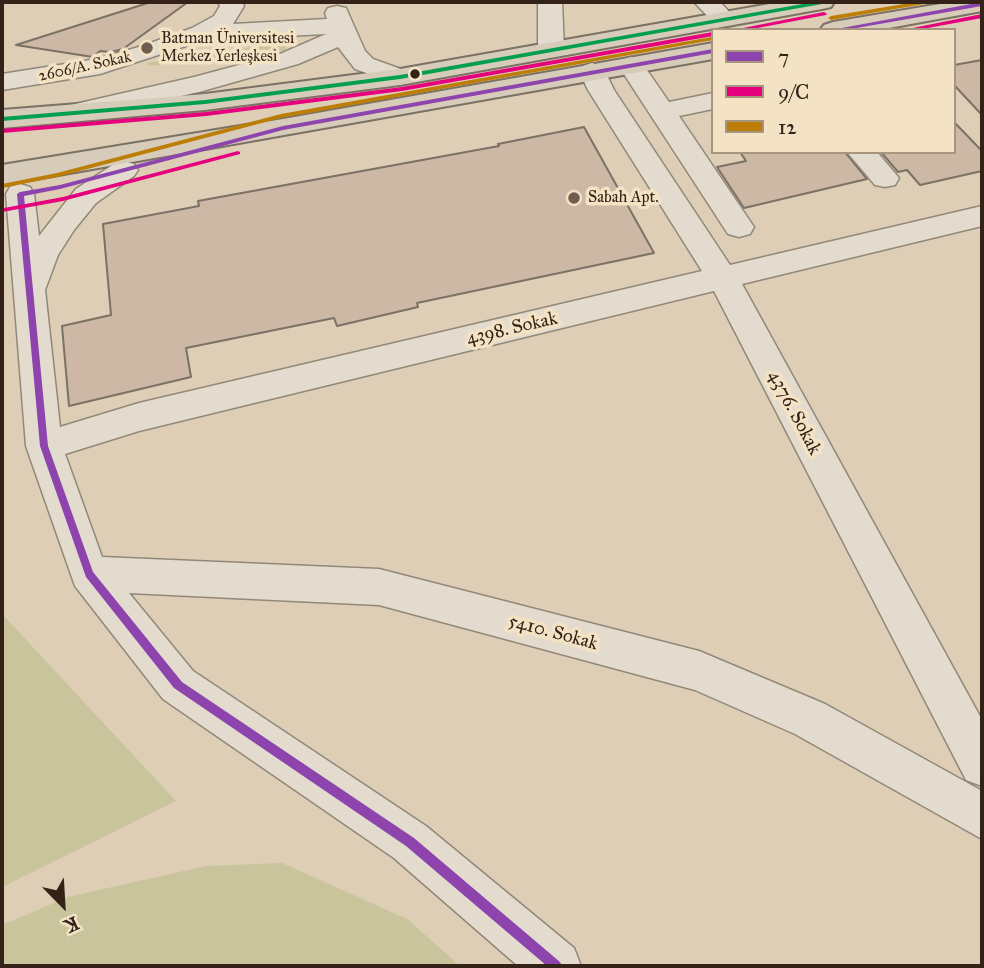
<!DOCTYPE html>
<meta charset="utf-8">
<style>
body{margin:0}
#map{position:relative;width:984px;height:968px;overflow:hidden;background:#ddceb5;font-family:"IM FELL Great Primer",serif}
canvas{display:block}
.frame{position:absolute;inset:0;border:4px solid #342218;pointer-events:none}
.legend{position:absolute;left:711px;top:28px;width:245px;height:126px;box-sizing:border-box;background:#f3e2c4;border:2px solid #a7957f;margin:0;padding:9px 12px;list-style:none;font-size:21px;color:#342218}
.legend li{display:flex;align-items:center;gap:14px;height:35px}
.legend b{width:35px;border:2px solid #a7957f}
.north{position:absolute;left:28px;top:870px;width:70px;height:70px;-webkit-text-stroke:5px #f3e2c4;paint-order:stroke;rotate:156deg;font-size:19px;font-weight:700;line-height:28px;text-align:center;color:#342218}
.north::after{content:'';display:block;margin:auto;width:24px;height:32px;background:#342218;clip-path:polygon(50% 0,100% 100%,50% 72%,0 100%)}
</style>
<div id="map">
<canvas width="984" height="968"></canvas>
<div class="frame"></div>
<ul class="legend">
<li><b style="height:9px;background:#8e44ad"></b>7</li>
<li><b style="height:9px;background:#e5007d"></b>9/C</li>
<li><b style="height:9px;background:#bc7e07"></b>12</li>
</ul>
<div class="north">K</div>
</div>
<script>
const ctx = document.querySelector('canvas').getContext('2d');
ctx.lineJoin = 'round';
function fill(path, color) { ctx.fillStyle = color; ctx.fill(path, 'evenodd'); }
const shape = rows => new Path2D(rows.map(r => 'M' + r).join(''));
function strokePath(path, color, width, dash) { ctx.strokeStyle = color; ctx.lineWidth = width; ctx.lineCap = dash ? 'butt' : 'round'; ctx.setLineDash(dash || []); ctx.stroke(path); }
function label(font, color, halo, rows, align = 'center') {
  ctx.font = font + ' "IM FELL Great Primer",serif'; ctx.lineWidth = 7; ctx.setLineDash([]); ctx.textBaseline = 'middle'; ctx.strokeStyle = halo; ctx.fillStyle = color; for (const [text, x, y, turn = 0] of rows) {
    ctx.save(); ctx.translate(x, y); ctx.rotate((+turn || 0) * Math.PI / 180); ctx.textAlign = isNaN(turn) ? turn : align; if (halo) ctx.strokeText(text, 0, 0); ctx.fillText(text, 0, 0); ctx.restore();
  }
}
const green = shape([
 [264,39,285,44,286,50,150,66,146,63,249,48],
 [2,614,176,801,2,887],
 [282,863,407,919,460,966,2,966,2,925,68,897,206,866]
]);
const building = shape([
 [151,2,188,2,123,49,111,52,100,51,93,57,16,45,151,2],
 [982,60,982,115,954,85,954,65,982,60],
 [954,122,982,151,982,171,920,185,907,170,898,172,881,152,954,152,954,122],
 [584,127,654,253,417,303,418,307,337,326,334,318,186,348,191,377,69,406,62,326,111,315,103,224,199,206,198,201,499,146,498,144,584,127],
 [740,152,845,152,867,179,744,208,717,167,746,161,740,152]
]);
const minor = shape([
 [218,2,242,2,244,6,233,24,327,19,325,13,328,8,337,6,346,8,365,51,373,59,409,72,413,77,409,82,400,85,355,69,338,47,298,64,199,92,80,119,71,117,67,111,71,105,194,77,280,54,326,34,204,40,100,74,2,90,2,74,97,59,142,46,192,28,214,16,220,6,218,2],
 [538,2,562,2,564,49,560,54,551,57,542,54,538,49,538,2],
 [694,2,720,2,736,19,733,24,724,26,715,24,694,2],
 [631,57,640,60,669,102,713,93,713,109,679,116,754,227,750,234,739,237,728,234,618,65,622,60,631,57],
 [592,63,601,66,605,71,614,90,730,265,982,206,982,226,742,284,982,720,982,786,966,780,714,291,139,431,65,454,102,557,379,569,699,651,825,704,982,791,982,839,795,734,695,690,379,605,129,593,193,671,426,826,574,948,581,966,518,966,394,858,163,699,75,586,26,446,6,194,10,187,20,184,30,187,34,194,39,236,76,189,114,164,124,161,134,164,138,170,134,176,96,203,74,230,58,255,45,290,60,427,139,403,702,271,588,90,579,71,583,66,592,63],
 [847,152,877,152,899,178,895,185,885,187,875,185,847,152]
]);
const highway = shape([
 [781,2,834,2,831,7,822,9,400,85,205,110,2,128,2,110,205,94,400,69,781,2],
 [952,2,982,2,982,11,878,30,820,30,824,25,833,22,952,2],
 [713,43,713,59,2,185,2,165,283,119,713,43]
]);
const bus1 = shape([
 [982,2,982,6,845,30,831,30,982,2],
 [713,49,713,53,283,130,60,189,24,196,48,446,93,572,182,682,414,838,560,962,562,966,547,966,406,846,174,688,86,577,40,446,17,194,20,192,60,185,283,126,713,49]
]);
const bus2 = shape([
 [824,12,827,14,826,15,747,30,733,30,824,12],
 [982,14,982,18,917,30,903,30,982,14],
 [713,32,713,36,402,91,206,116,2,133,3,129,206,112,402,87,713,32],
 [238,151,240,152,240,154,63,201,2,212,2,208,4,208,63,197,238,151]
]);
const bus3 = shape([
 [916,2,927,2,924,4,831,20,828,18,831,16,916,2],
 [711,37,713,38,713,40,281,118,57,177,2,188,2,184,57,173,281,114,711,37]
]);
const bus4 = shape([
 [814,2,825,2,822,4,400,79,205,104,2,121,2,117,205,100,400,75,814,2]
]);
const markers = [
 [147,48,7,"#6f5e4f"],
 [415,74,6,"#342218"],
 [574,198,7,"#6f5e4f"]
];
const farPoinames = [
 ["Batman Üniversitesi",161,39],
 ["Merkez Yerleşkesi",161,57],
 ["Sabah Apt.",588,198]
];
const farStreetnames = [
 ["2606/A. Sokak",85,67,-12]
];
const streetNames = [
 ["4398. Sokak",512,329,-13],
 ["4376. Sokak",794,413,62],
 ["5410. Sokak",553,633,15]
];
fill(green, '#c9c49b');
fill(building, '#cdb8a6');
strokePath(building, '#7b7164', 2);
strokePath(minor, '#928879', 3);
strokePath(highway, '#7b7164', 4);
fill(minor, '#e3dcce');
fill(highway, '#d7ccba');
fill(bus1, '#8e44ad');
fill(bus2, '#e5007d');
fill(bus3, '#bc7e07');
fill(bus4, '#039f4e');
for (const [x, y, r, color] of markers) { const dot = new Path2D(); dot.arc(x, y, r, 0, 2 * Math.PI); ctx.fillStyle = color; ctx.fill(dot); strokePath(dot, '#f3e2c4', 2.5); }
label('16px', '#342218', '#f3e2c4', farPoinames, 'left');
label('16px', '#342218', '#f3e2c4', farStreetnames);
label('19px', '#342218', '#f3e2c4', streetNames);
</script>
